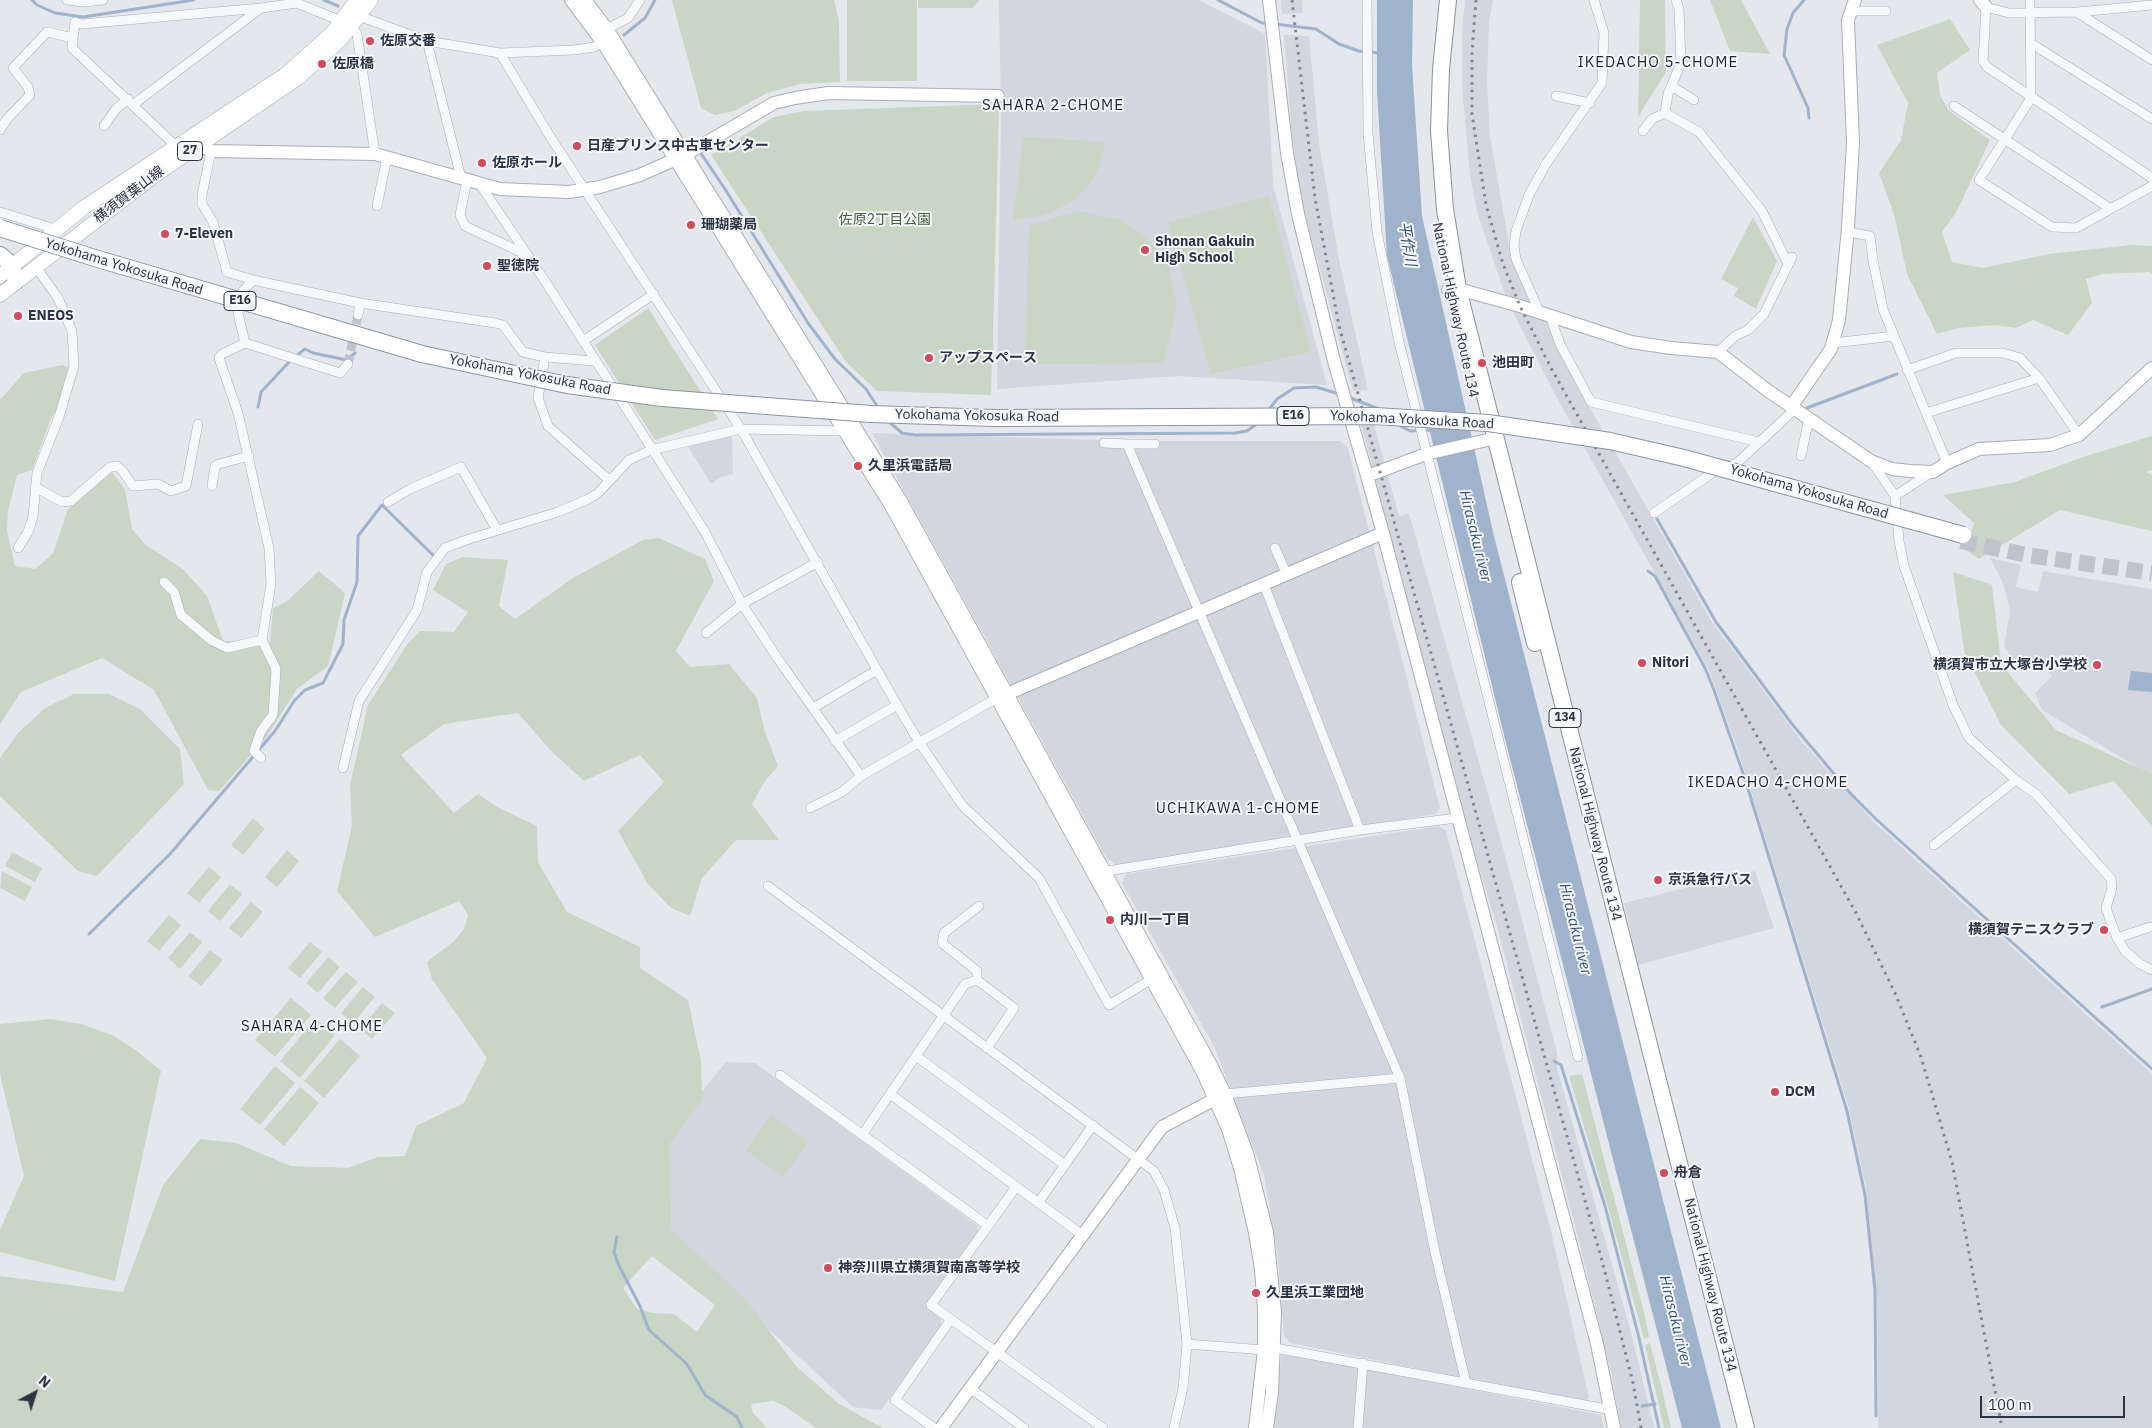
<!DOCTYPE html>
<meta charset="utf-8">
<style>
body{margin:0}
#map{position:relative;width:2152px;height:1428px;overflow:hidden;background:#e4e7ec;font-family:"IBM Plex Sans",sans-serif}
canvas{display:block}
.north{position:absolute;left:10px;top:1368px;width:50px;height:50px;-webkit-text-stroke:4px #f4f6f9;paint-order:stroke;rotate:40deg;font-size:14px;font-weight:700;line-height:20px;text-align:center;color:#2b3445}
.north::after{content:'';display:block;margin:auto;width:18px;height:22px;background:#2b3445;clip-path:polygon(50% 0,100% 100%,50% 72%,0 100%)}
.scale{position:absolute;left:1980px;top:1396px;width:145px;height:22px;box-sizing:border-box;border:2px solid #2b3445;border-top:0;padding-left:6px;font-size:15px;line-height:18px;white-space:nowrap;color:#2b3445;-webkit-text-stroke:4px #f4f6f9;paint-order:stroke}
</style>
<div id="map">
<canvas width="2152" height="1428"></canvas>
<div class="north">N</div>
<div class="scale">100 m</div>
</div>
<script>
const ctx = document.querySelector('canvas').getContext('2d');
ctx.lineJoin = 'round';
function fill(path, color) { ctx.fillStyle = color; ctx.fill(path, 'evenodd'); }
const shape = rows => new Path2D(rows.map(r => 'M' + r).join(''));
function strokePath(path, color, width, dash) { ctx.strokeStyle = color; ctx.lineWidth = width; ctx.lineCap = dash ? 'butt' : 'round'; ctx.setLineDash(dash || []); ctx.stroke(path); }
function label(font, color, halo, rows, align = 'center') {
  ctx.font = font + ' "IBM Plex Sans","Noto Sans JP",sans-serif'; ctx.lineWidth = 4; ctx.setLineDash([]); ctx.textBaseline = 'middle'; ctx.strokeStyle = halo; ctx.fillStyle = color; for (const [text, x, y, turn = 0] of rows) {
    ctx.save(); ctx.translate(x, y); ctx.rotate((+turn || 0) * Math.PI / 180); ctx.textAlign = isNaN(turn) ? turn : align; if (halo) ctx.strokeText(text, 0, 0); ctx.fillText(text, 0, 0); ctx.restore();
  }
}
const built = shape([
 [999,0,1199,0,1265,34,1273,185,1327,385,1178,376,997,389,1001,112],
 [1281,0,1302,0,1303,13,1282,14],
 [1465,0,1493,0,1489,22,1487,81,1490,137,1509,244,1534,304,1506,297,1478,215,1470,176,1462,85,1462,34],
 [1284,35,1309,36,1319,143,1339,260,1368,390,1353,391,1303,207,1297,177,1291,125],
 [1512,310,1546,321,1590,408,1712,622,1802,742,1876,824,2152,1074,2152,1428,1878,1428,1877,1297,1866,1187,1848,1105,1740,756,1709,670,1559,402],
 [1357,408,1370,410,1399,516,1409,513,1502,844,1557,1053,1557,1068,1632,1336,1654,1428,1621,1428,1612,1377,1579,1241,1497,926,1465,823],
 [872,433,1127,441,1340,441,1348,448,1440,808,1436,814,1116,865,1106,857],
 [732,434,733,474,721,477,711,484,687,445],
 [1990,558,2021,565,2016,587,2038,592,2043,571,2152,589,2152,776,2042,710,2035,693,2052,676,2036,658,2022,672,2004,646,2010,611,2003,583],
 [1439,826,1446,831,1551,1231,1589,1398,1586,1400,1519,1389,1290,1343,1284,1336,1278,1256,1264,1175,1214,1046,1122,883,1126,874],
 [1755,871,1774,928,1638,965,1624,903],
 [726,1062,755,1063,978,1226,978,1232,925,1305,940,1319,942,1325,881,1410,853,1407,664,1232,669,1132],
 [1282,1353,1601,1415,1604,1428,1272,1428]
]);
const green = shape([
 [672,0,834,0,839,22,840,82,800,84,767,93,734,111,715,115,701,108],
 [847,0,917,0,917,81,847,81],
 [918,0,979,0,979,1,973,8,918,8],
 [1640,0,1665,0,1666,72,1638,117],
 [1710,0,1741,0,1770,54,1730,51],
 [1950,19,1970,50,1937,73,1940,95,1948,110,1990,140,1957,211,1942,232,1952,262,1983,268,2049,254,2131,245,2152,246,2152,274,2149,272,2102,274,2086,279,2092,303,2068,335,2033,320,2016,328,1995,325,1958,328,1937,334,1907,274,1894,214,1879,173,1901,140,1908,103,1877,45],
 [999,104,993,337,994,359,992,360,991,395,877,391,846,362,711,155,774,117,804,111],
 [1023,137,1106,142,1099,167,1088,186,1073,200,1058,209,1039,216,1013,220],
 [1269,196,1311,352,1211,374,1168,222],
 [1078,211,1117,219,1146,236,1169,268,1177,305,1164,363,1025,364,1029,226],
 [1753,217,1777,261,1756,309,1734,296,1738,288,1721,279],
 [648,308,718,419,655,440,595,345],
 [62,365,77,371,50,421,32,470,17,475,8,510,7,530,15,566,36,569,53,553,68,509,112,472,125,489,132,529,146,545,183,569,207,596,223,641,270,642,273,608,286,602,319,571,345,593,328,666,297,689,265,739,219,791,208,790,154,690,102,658,21,692,0,724,0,400,24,373],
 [2152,436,2152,470,2146,472,2152,475,2152,531,2060,510,1979,559,1966,550,1974,523,1943,495,2015,482,2083,457],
 [659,538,705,559,714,581,676,651,690,667,729,664,757,698,765,732,778,766,765,781,752,804,779,840,736,840,702,878,690,916,671,908,648,884,618,831,664,782,640,755,584,781,550,750,518,713,444,724,401,755,454,813,478,794,497,807,537,826,538,862,567,912,640,947,640,968,688,1000,701,1061,702,1100,670,1143,671,1230,743,1296,796,1366,839,1404,883,1428,816,1428,786,1407,773,1401,751,1404,753,1413,767,1428,0,1428,0,1276,123,1292,163,1185,200,1139,236,1143,291,1166,348,1168,378,1157,405,1156,416,1126,464,1103,487,1058,432,979,427,962,454,941,464,929,468,915,459,901,375,937,337,891,352,826,350,785,368,705,408,643,420,631,454,632,468,612,433,590,446,564,463,557,508,560,499,606,515,619,573,578,643,540],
 [652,1256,715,1305,697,1332,674,1314,653,1313,637,1309,623,1288],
 [1953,572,1992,585,2001,664,2056,730,2152,774,2152,826,2114,781,2069,794,2001,725,1964,651],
 [74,694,109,694,140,709,180,749,184,784,97,876,78,871,0,796,0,758,18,733,45,708],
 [253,818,265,829,243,855,231,845],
 [287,850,299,861,277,887,265,877],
 [12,852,42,868,35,882,5,866],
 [209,867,221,877,199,903,187,893],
 [2,871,32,887,25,901,0,888],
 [230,884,242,894,220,921,208,911],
 [251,902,263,912,241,938,229,928],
 [169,915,181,925,159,951,147,941],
 [190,932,202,942,180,969,168,958],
 [310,942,322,952,300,978,288,968],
 [210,950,223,960,201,986,188,976],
 [328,957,340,967,318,993,306,983],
 [346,972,358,982,335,1008,323,998],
 [363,987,375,997,353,1023,341,1013],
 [291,998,311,1015,275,1057,255,1040],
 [382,1003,395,1013,372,1039,360,1029],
 [51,1019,81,1024,112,1035,137,1051,161,1071,115,1281,0,1252,0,1230,24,1176,0,1074,0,1024],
 [315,1019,335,1035,300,1078,280,1061],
 [340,1039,360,1056,324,1098,304,1081],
 [275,1066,295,1083,260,1125,240,1109],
 [1582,1074,1645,1317,1649,1337,1644,1339,1608,1207,1569,1076],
 [300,1087,319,1103,284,1146,264,1129],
 [771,1115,808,1142,783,1177,746,1150],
 [1650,1343,1664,1397,1671,1428,1664,1428,1645,1345]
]);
const water = shape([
 [1377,0,1413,0,1412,65,1422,216,1493,532,1721,1428,1682,1428,1505,739,1387,256,1377,92],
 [2131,671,2152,673,2152,692,2128,690]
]);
const stream = shape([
 [32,0,37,5,55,13,83,17,194,0],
 [324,0,338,6],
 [1218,0,1262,23,1269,23],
 [1804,0,1793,13,1787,29,1784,55,1808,108,1809,118],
 [1275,24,1316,29,1339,44,1359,51,1381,53],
 [624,35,645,18,655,0],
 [700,152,725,189,808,323,835,359,866,389,879,409],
 [296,356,305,349,313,353,347,360,355,353],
 [1348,397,1379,409],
 [258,407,261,392,291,360],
 [1807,408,1897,374],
 [1268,411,1277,399,1294,388,1316,387,1339,394],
 [887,420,902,433,916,435,1235,433,1247,431,1258,423],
 [1397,424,1410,431,1434,430],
 [1657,519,1716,622,1792,724,1851,794,1877,820,2152,1069],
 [1648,571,1655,576,1705,668,1714,690,1745,779,1847,1111,1865,1195,1875,1290,1876,1416],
 [89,934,170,854,275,731,294,701,305,690,323,683,343,644,344,620,357,582,358,536,382,505,433,555],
 [2102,1007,2152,989],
 [1554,1061,1561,1065,1605,1206,1639,1338,1659,1428],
 [617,1237,614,1252,619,1266,640,1306,649,1330,687,1364,705,1395,737,1417,742,1428],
 [1642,1406,1655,1404]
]);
const streetTunnel = shape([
 [348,364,358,315]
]);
const highwayTunnel = shape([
 [1961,541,2027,555,2152,573]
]);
const street = shape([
 [67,0,84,2,103,0],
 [1367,0,1368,133,1377,232,1399,342,1578,1057],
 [2030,0,2031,98,1979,180,2052,227,2076,228,2152,186],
 [2152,5,2078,12,2009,13,1986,7,1983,61,1987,67,2152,178],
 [1850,11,1886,11],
 [2078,13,2152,60],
 [356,15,427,41,500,53,574,50,594,47,608,40],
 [607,29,628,18,640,0],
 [427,41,461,178],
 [2032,44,2152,119],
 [500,53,551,138,741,429,897,705,919,742,962,805,1039,878,1109,1005,1155,977],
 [1673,87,1694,100],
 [1556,96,1590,103],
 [134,104,261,8,297,3,341,21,351,27,357,34,375,154],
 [1954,106,2111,209],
 [1665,113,1668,94,1681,63,1679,9,1676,0],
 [104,126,116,109,128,99],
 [0,130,7,119,30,95,28,87,13,68,47,32,73,38],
 [1643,131,1652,119,1665,113,1699,132,1762,211,1788,264],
 [177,147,72,48,75,22,82,24,261,8],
 [211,151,202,195,202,204,213,222,227,272,253,280,360,303,495,323,503,325,523,352,545,357,594,361],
 [467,180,460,215,465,226,527,255],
 [479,183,545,281,705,532,742,604,778,659,861,776],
 [377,206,387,157],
 [0,212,55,229],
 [1848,232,1870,236,1873,261,1883,309,1894,336],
 [1540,313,1516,259,1514,246,1516,231,1529,195,1546,164,1602,83,1604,33,1594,0],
 [358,315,360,303],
 [1550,316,1560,344,1591,402,1759,442],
 [583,341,654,294],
 [245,343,238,313,242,292,253,280],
 [1833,343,1894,336,1947,463],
 [1718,352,1735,336,1748,330,1764,314,1792,257],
 [545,357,538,398,548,426,609,480],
 [1907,370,1956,353,2003,353,2020,358,2039,378,2079,435],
 [1926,413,2039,378],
 [1104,443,1127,444],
 [1155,444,1127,444,1400,1078,1435,1252,1466,1383],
 [1801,456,1809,418],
 [1871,461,1895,496],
 [1932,472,1895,496,1899,541,1904,566,1953,705,1969,738,2016,780,2036,794,2111,879,2112,888,2106,908,2117,938,2125,951,2140,964,2152,970],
 [212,486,215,466,219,464,249,456],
 [35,487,62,502,71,501,110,467,117,466,122,470,133,486,158,484,171,491,186,486,198,424],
 [388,502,410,489,461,467,497,530],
 [1654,513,1721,467,1736,464,1795,409],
 [18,548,28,532,33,517,37,473,59,417,74,366,72,331,58,298,36,267],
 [1275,548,1287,575],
 [164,582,174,592,181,615,211,640,227,648,262,640,276,669,273,715,261,731,254,751,261,758],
 [1264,585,1360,830],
 [706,633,742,604,818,562],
 [262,640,271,584,269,548,238,413,219,358,222,354,245,343,340,373,348,364],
 [813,708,877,670],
 [835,741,897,705],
 [343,768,359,701,417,610,427,572,445,548,469,539,558,512,586,500,597,494,629,460,651,450,741,429,845,431,848,429],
 [810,808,842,792,861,776,997,698],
 [1934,845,2016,780],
 [1101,872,1360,830,1457,818],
 [768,886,1154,1171,1164,1190,1175,1228,1187,1344],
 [2117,938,2150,927],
 [977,980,977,971,942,943,944,933,979,906],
 [916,1056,1065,1165],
 [780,1075,987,1225],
 [890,1094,1081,1234],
 [1225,1094,1400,1078],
 [862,1135,965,984,977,980,1014,1008,987,1048],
 [1016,1187,931,1305,1103,1428],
 [1038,1203,1093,1125],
 [970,1388,1024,1428],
 [934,1428,895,1400,951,1319],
 [1174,1428,1183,1388,1187,1344,1264,1350,1275,1348,1612,1410],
 [1358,1428,1363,1363]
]);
const secondary = shape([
 [571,0,603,43,891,506,1203,1073,1228,1129,1240,1168,1255,1233,1261,1269,1264,1309,1264,1350,1255,1428],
 [585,0,607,29,901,501,1212,1067,1225,1094,1247,1153,1267,1232,1275,1312,1272,1392,1267,1428],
 [1269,0,1287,153,1298,214,1334,361,1367,476],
 [1980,0,1986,7],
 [200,145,211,151,375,154,500,189,569,192,600,187,640,175,685,155,774,103,795,98,828,93,998,96],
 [1448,290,1458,289,1520,306,1631,342,1671,348,1718,352,1767,390,1871,461,1892,469,1910,471,1933,472,1947,463,1979,449,2050,445,2079,435,2152,368],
 [1791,407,1831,349,1839,320,1848,228,1853,143,1848,20,1855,0],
 [1383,533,1597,1344,1614,1428],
 [1000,697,1383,533,1367,476,1426,454,1496,438],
 [941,1428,1162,1127,1221,1096]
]);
const primary = shape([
 [0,276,83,208,286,74,332,33,357,0],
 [0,295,154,176,298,78,341,39,371,0]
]);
const highway = shape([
 [1448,0,1441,69,1439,131,1445,209,1458,289,1746,1428],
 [0,255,12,265,16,281],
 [1520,582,1535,643]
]);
const rail = shape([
 [1292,0,1315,198,1339,326,1604,1268,1633,1383,1641,1428],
 [1476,0,1472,53,1472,114,1486,205,1503,264,1520,306,1551,368,1856,913,1895,993,1921,1057,1952,1162,2002,1428]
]);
const highwayBridge = shape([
 [0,228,98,259,422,354,567,385,662,398,871,414,995,418,1376,416,1488,423,1610,441,1684,458,1963,535]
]);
const markers = [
 [370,41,5,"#d1495b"],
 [322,64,5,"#d1495b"],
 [577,146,5,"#d1495b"],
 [482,163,5,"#d1495b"],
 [691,225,5,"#d1495b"],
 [165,234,5,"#d1495b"],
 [1145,250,5,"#d1495b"],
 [487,266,5,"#d1495b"],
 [18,316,5,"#d1495b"],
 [929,358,5,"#d1495b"],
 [1482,363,5,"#d1495b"],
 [858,466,5,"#d1495b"],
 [1642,663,5,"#d1495b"],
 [2097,665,5,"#d1495b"],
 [1658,880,5,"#d1495b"],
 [1110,920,5,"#d1495b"],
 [2104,930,5,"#d1495b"],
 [1775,1092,5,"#d1495b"],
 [1664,1173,5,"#d1495b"],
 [828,1268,5,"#d1495b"],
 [1256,1293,5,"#d1495b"]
];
const shields = [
 [190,151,25],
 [240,301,32],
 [1293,416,32],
 [1565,718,32]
];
const shieldNames = [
 ["27",190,151],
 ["E16",240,301],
 ["E16",1293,416],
 ["134",1565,718]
];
const poiNames = [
 ["佐原交番",380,41],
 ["佐原橋",332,64],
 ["日産プリンス中古車センター",587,146],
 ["佐原ホール",492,163],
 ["珊瑚薬局",701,225],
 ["7-Eleven",175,234],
 ["Shonan Gakuin",1155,242],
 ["High School",1155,258],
 ["聖徳院",497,266],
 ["ENEOS",28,316],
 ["アップスペース",939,358],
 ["池田町",1492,363],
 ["久里浜電話局",868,466],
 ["Nitori",1652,663],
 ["横須賀市立大塚台小学校",2087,665,"right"],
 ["京浜急行バス",1668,880],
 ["内川一丁目",1120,920],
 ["横須賀テニスクラブ",2094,930,"right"],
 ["DCM",1785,1092],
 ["舟倉",1674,1173],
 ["神奈川県立横須賀南高等学校",838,1268],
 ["久里浜工業団地",1266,1293]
];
const streetNames = [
 ["横須賀葉山線",129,195,-37],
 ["Yokohama Yokosuka Road",124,267,17],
 ["National Highway Route 134",1455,310,78],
 ["Yokohama Yokosuka Road",530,375,11],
 ["Yokohama Yokosuka Road",977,416,1],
 ["Yokohama Yokosuka Road",1412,420,3],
 ["Yokohama Yokosuka Road",1809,492,16],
 ["National Highway Route 134",1595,834,76],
 ["National Highway Route 134",1710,1285,76]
];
const parkNames = [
 ["佐原2丁目公園",885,220]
];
const neighbourhoodNames = [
 ["IKEDACHO 5-CHOME",1658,63],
 ["SAHARA 2-CHOME",1053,106],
 ["IKEDACHO 4-CHOME",1768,783],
 ["UCHIKAWA 1-CHOME",1238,809],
 ["SAHARA 4-CHOME",312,1027]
];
const waterNames = [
 ["平作川",1407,244,81],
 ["Hirasaku river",1475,536,76],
 ["Hirasaku river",1575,929,76],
 ["Hirasaku river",1675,1321,76]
];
fill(built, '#d2d6de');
fill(green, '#c9d6c5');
fill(water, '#9fb4cc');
strokePath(stream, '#9fb4cc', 3);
strokePath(streetTunnel, '#bfc3cb', 9, [9, 4.5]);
strokePath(highwayTunnel, '#bfc3cb', 16, [16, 8]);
strokePath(street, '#a9aeb7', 10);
strokePath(secondary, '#a9aeb7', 14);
strokePath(primary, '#a3abb8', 15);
strokePath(highway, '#8b94a3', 18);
strokePath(street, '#f7f8fa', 9);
strokePath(secondary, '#fff', 12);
strokePath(primary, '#fff', 14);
strokePath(highway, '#fff', 16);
strokePath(rail, '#7d8696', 3, [2.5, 5]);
strokePath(highwayBridge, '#8b94a3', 18, []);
strokePath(highwayBridge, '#fff', 16);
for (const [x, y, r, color] of markers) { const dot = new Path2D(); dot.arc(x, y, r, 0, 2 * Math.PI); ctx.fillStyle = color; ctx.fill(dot); strokePath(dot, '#f4f6f9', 2); }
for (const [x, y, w] of shields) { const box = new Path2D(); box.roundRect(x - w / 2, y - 9.5, w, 19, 4); ctx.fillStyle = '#f4f6f9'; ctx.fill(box); strokePath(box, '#2b3445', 1); }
label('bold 12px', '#2b3445', null, shieldNames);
label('bold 14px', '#2b3445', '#f4f6f9', poiNames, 'left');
label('14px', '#2b3445', '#f4f6f9', streetNames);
label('14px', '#3f6138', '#f4f6f9', parkNames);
ctx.letterSpacing = '1px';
label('15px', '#1d2536', '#f4f6f9', neighbourhoodNames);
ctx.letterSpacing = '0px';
label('italic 15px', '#34527a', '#f4f6f9', waterNames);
</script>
